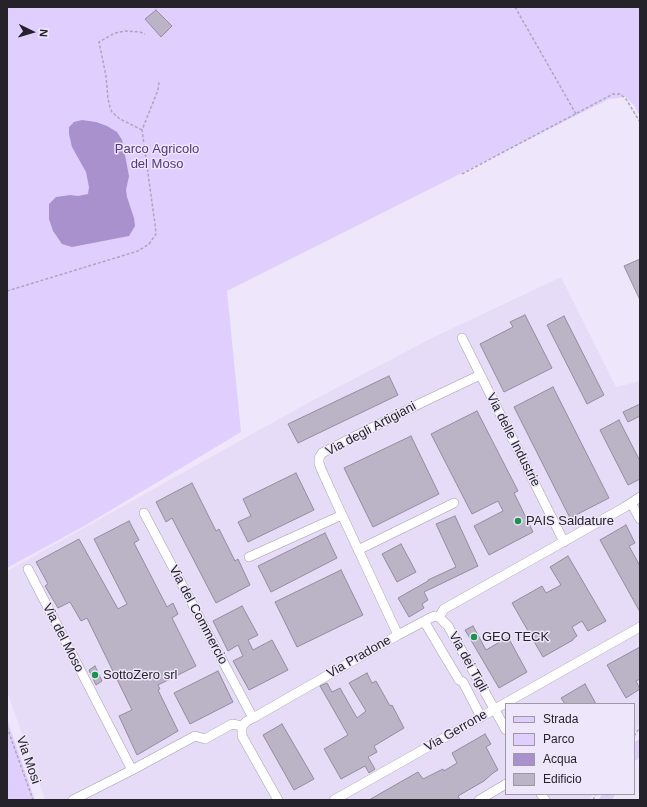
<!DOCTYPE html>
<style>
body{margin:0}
#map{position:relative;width:647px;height:807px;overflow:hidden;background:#eee7fb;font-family:Helvetica,sans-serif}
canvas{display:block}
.frame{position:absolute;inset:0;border:8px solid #25222a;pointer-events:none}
.legend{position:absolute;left:505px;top:703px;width:130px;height:92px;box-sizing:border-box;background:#eee7fb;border:1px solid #9e98a7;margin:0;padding:5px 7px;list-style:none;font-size:12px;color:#25222a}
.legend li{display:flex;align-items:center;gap:8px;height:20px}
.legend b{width:20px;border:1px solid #9e98a7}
.north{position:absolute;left:12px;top:12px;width:40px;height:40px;-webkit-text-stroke:3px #eee7fb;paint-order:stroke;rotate:95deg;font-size:11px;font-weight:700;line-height:16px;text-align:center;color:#25222a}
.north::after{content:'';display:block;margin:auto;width:14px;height:18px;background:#25222a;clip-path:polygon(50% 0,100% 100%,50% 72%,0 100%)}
</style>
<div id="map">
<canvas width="647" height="807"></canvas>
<div class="frame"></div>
<ul class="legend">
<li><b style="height:5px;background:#dfcdfa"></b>Strada</li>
<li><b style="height:11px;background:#e0ceff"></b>Parco</li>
<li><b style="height:11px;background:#a891cc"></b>Acqua</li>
<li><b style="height:11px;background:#bbb4c7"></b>Edificio</li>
</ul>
<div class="north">N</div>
</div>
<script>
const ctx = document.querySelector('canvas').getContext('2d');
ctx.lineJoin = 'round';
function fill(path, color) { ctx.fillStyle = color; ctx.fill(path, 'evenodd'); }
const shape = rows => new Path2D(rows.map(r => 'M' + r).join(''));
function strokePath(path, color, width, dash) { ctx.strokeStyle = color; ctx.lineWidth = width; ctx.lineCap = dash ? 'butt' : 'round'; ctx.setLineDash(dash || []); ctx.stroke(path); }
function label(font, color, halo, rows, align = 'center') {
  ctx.font = font + ' Helvetica,sans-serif'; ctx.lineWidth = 3; ctx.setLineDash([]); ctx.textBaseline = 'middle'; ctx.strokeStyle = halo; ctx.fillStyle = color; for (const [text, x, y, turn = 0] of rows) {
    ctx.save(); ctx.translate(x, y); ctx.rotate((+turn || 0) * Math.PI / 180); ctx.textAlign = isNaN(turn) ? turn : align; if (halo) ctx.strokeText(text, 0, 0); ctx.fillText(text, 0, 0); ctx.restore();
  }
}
const built = shape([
 [561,277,616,387,640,381,640,724,634,733,634,704,506,704,506,794,593,794,589,800,45,800,7,691,7,571,304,405,432,338]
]);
const green = shape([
 [7,7,640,7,640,116,634,105,626,97,609,99,227,291,241,432,86,525,7,568],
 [7,719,35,800,7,800]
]);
const water = shape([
 [82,120,96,122,107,126,117,132,122,140,129,176,126,190,127,197,134,218,135,226,129,236,72,247,62,244,53,231,49,219,49,204,56,197,70,195,78,196,88,194,89,187,86,172,72,147,69,134,69,127,74,122]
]);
const building = shape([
 [156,10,172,26,161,37,145,19,156,10],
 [640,259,640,300,624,266,640,259],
 [525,315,552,368,504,392,480,344,513,327,510,322,525,315],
 [564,316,604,395,587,404,547,325,564,316],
 [389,376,398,395,298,443,288,424,389,376],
 [553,387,609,498,570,518,514,407,553,387],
 [640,404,640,416,628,422,623,412,640,404],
 [477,411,518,491,514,493,533,532,489,555,474,526,503,511,498,501,472,514,431,434,477,411],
 [619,420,640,461,640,479,628,485,600,430,619,420],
 [411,436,439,494,373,527,344,468,411,436],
 [296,473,314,510,248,542,238,522,251,516,243,499,296,473],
 [192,483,216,531,219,529,235,561,238,559,250,585,216,603,172,518,166,522,156,502,192,483],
 [455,516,478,566,424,592,428,600,422,604,424,608,409,617,398,598,428,581,428,580,456,567,436,524,455,516],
 [129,521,139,540,134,543,167,607,173,603,178,614,172,618,196,666,158,685,160,689,158,690,178,731,137,755,119,716,132,710,87,618,81,621,70,602,58,608,45,586,48,584,36,562,79,539,118,609,127,604,94,539,129,521],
 [626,525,635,543,629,546,640,566,640,612,600,540,626,525],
 [325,533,337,558,271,592,258,566,325,533],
 [401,544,416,572,397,582,382,554,401,544],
 [568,556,606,621,588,631,582,621,572,627,577,636,573,639,573,640,543,657,512,603,542,586,546,593,561,585,550,567,568,556],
 [341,570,363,615,297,647,275,602,341,570],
 [242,606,258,635,248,640,253,650,272,640,288,670,249,690,233,661,243,656,238,645,228,651,213,621,242,606],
 [473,626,486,650,508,637,527,672,499,688,465,630,473,626],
 [640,647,640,679,636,681,640,689,626,698,607,665,640,647],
 [95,666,102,681,96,685,89,670,95,666],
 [218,671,233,702,190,724,174,693,218,671],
 [367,673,372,683,376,681,390,706,392,705,404,728,374,746,377,752,368,757,375,769,369,773,365,766,341,779,324,749,348,735,320,686,327,683,332,692,340,688,357,718,366,711,349,683,367,673],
 [585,684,596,704,565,704,561,698,585,684],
 [282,724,314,779,294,790,263,735,282,724],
 [485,734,491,744,486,747,498,770,493,773,484,781,458,796,460,800,369,800,418,772,423,779,443,769,444,771,457,763,452,753,485,734]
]);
const path = shape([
 [515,7,576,114],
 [142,130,120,119,112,112,110,107,108,99,106,76,99,42,115,33,125,31,140,32,145,34],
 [462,174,613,94,620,94,626,99,640,122],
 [7,291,138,251,149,244,156,234,155,224,142,130,158,90,159,82],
 [7,727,33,800],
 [634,736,640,727],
 [593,800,596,794]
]);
const minor = shape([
 [462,338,564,542],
 [631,503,640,519],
 [144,513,253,718],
 [358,550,454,503],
 [249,557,342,515],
 [28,569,132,770],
 [439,617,448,626,506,730],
 [424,621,459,680,463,682,481,717],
 [398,635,342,515,321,469,319,463,319,458,322,453,326,451,421,403,480,375],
 [242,726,242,736,278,800],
 [541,794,545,800],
 [73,800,132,770,195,736,205,739,232,724,242,726,247,721,253,718,398,635,430,618,435,616,439,617,444,609,625,507,640,497],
 [334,800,640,627],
 [479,800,506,784]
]);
const major = shape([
 [634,755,640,745],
 [605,800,609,794]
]);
const markers = [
 [518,521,4,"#1b934f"],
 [474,637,4,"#1b934f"],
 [95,675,4,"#1b934f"]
];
const parkNames = [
 ["Parco Agricolo",157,149],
 ["del Moso",157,164]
];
const streetNames = [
 ["Via degli Artigiani",371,429,-28],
 ["Via delle Industrie",513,440,63],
 ["Via del Commercio",198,615,62],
 ["Via del Moso",63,638,63],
 ["Via Pradone",359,657,-30],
 ["Via dei Tigli",468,662,61],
 ["Via Gerrone",456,731,-30],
 ["Via Mosi",28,760,71]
];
const poiNames = [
 ["PAIS Saldature",526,521],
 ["GEO TECK",482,637],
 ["SottoZero srl",103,675]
];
fill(built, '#e6dcf7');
fill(green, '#e0ceff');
fill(water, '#a891cc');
fill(building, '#bbb4c7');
strokePath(building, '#948da0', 1);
strokePath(minor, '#a49eb1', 10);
strokePath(major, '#fff', 13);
strokePath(path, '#aca7b7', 1.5, [3, 2]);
strokePath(minor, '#fff', 9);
strokePath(major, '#dfcdfa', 12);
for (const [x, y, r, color] of markers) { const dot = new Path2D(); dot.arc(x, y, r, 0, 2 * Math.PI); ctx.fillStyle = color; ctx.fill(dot); strokePath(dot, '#eee7fb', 1.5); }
label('13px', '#56367d', '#eee7fb', parkNames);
label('13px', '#25222a', '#eee7fb', streetNames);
label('13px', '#25222a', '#eee7fb', poiNames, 'left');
</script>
